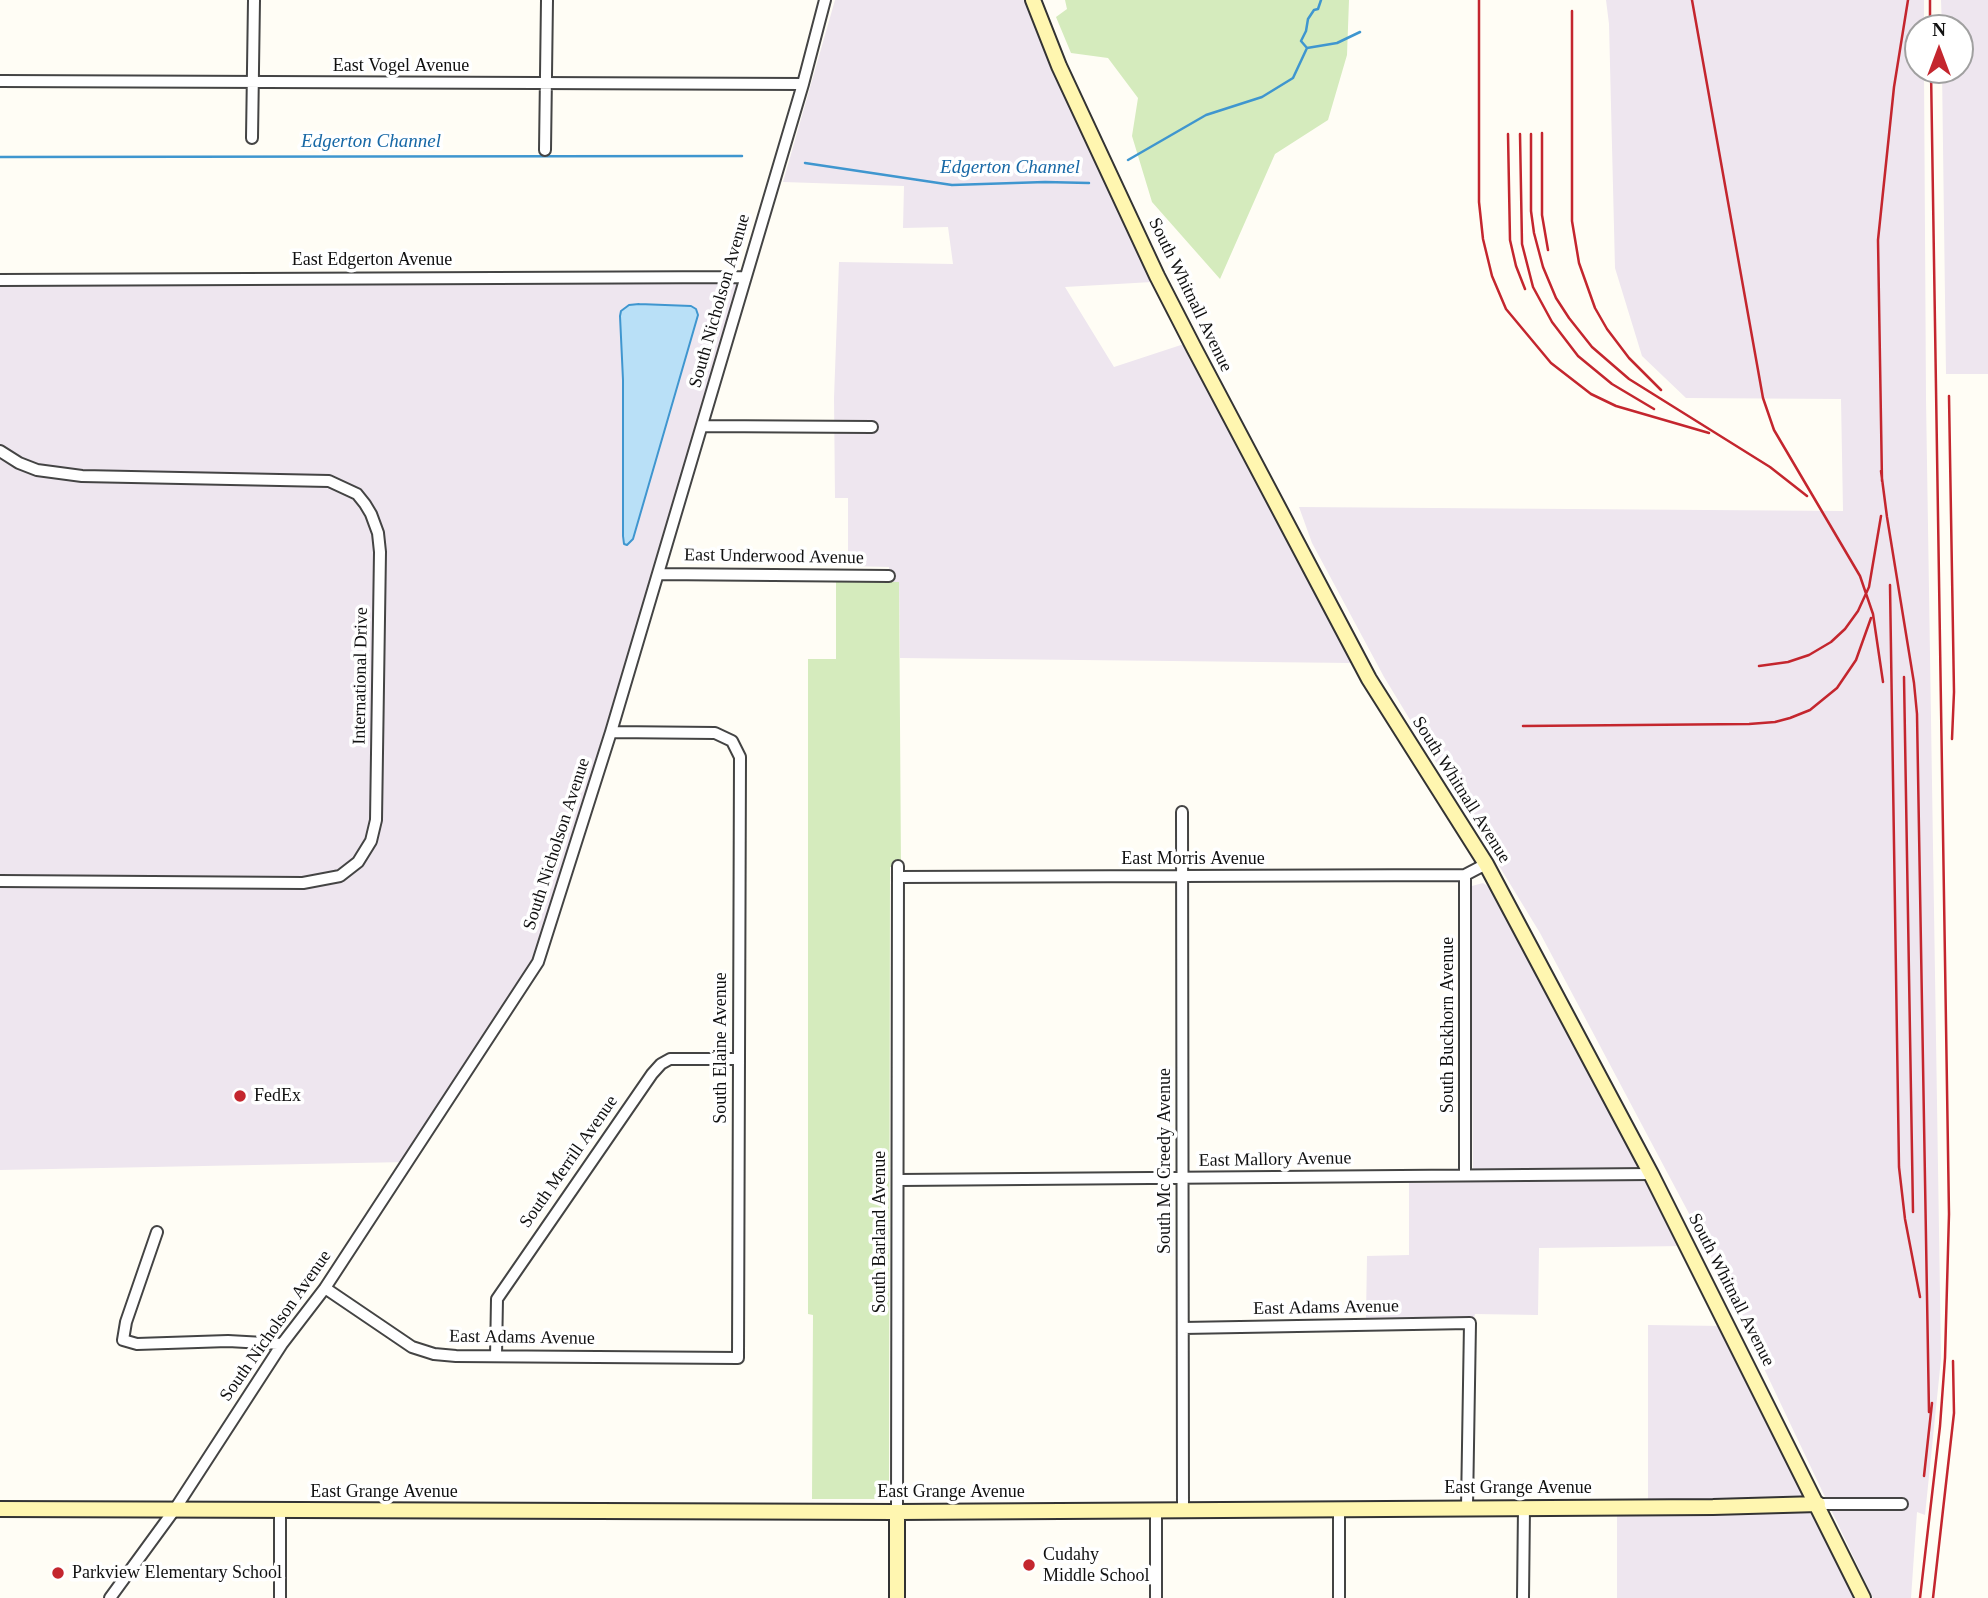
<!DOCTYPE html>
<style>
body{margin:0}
#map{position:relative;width:1988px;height:1598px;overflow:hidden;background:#fffdf5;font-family:Georgia,serif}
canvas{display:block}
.north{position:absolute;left:1904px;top:14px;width:70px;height:70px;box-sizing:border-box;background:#fff;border:2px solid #a0a0a0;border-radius:50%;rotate:0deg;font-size:19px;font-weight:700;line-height:28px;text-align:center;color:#111}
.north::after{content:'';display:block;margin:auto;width:24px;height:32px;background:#c4262e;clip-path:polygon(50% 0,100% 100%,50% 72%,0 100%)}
</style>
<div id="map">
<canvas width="1988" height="1598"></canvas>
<div class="north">N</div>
</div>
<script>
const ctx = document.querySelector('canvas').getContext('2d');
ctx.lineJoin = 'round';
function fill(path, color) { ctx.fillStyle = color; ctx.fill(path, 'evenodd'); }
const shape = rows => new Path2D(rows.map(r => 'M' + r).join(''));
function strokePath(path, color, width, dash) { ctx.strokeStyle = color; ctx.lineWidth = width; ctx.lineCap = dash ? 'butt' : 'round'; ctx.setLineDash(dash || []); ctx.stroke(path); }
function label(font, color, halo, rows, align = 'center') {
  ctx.font = font + ' Georgia,serif'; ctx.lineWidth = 7; ctx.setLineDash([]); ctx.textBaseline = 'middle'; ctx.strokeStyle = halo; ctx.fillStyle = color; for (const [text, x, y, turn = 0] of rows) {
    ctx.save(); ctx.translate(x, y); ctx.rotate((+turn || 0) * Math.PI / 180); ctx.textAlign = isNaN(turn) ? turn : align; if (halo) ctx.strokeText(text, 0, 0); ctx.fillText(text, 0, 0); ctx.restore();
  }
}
const industrial = shape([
 [835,0,1026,0,1050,60,1152,282,1065,287,1114,367,1184,344,1352,663,900,658,899,582,889,582,889,567,848,566,848,498,835,498,834,398,839,262,953,264,948,227,903,228,904,186,783,182],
 [1606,0,1924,0,1924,28,1918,28,1918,70,1924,70,1926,399,1941,1359,1925,1515,1917,1512,1911,1598,1873,1598,1702,1238,1540,933,1384,677,1312,543,1299,507,1843,511,1841,399,1686,398,1642,356,1615,268,1609,24],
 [1941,0,1988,0,1988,374,1946,374,1942,70,1960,70,1960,28,1942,28],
 [745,277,538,962,407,1162,0,1170,0,280],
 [1483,883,1492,889,1683,1246,1539,1248,1538,1315,1475,1314,1474,1318,1366,1318,1367,1256,1409,1255,1409,1183,1473,1182,1471,891,1472,886],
 [1648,1325,1723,1326,1860,1598,1617,1598,1617,1513,1648,1512]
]);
const green = shape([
 [1065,0,1349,0,1347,55,1328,120,1275,154,1220,279,1152,202,1132,136,1138,98,1108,58,1071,53,1056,17,1067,9],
 [836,581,899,582,901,866,890,867,889,1491,888,1497,878,1499,812,1499,813,1315,808,1314,808,659,836,659]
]);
const water = shape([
 [639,304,691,306,696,309,698,315,633,539,627,545,624,544,623,536,623,380,620,316,621,311,629,305,639,304]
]);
const stream = shape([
 [1307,48,1301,41,1306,31,1308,19,1314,10,1318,9,1321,0],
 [1307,48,1337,43,1360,32],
 [0,157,742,156],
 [1128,160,1206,115,1262,97,1293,78,1307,48],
 [805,163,952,185,1045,182,1089,183]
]);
const street = shape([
 [0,81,803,84],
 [252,138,254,0],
 [545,150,547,0],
 [0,280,745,277],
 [702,426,872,427],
 [0,451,19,463,37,470,82,476,329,481,357,494,365,504,371,514,378,533,380,552,376,820,371,841,358,862,340,876,303,883,0,881],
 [658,574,889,576],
 [1182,812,1183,1510],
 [898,877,1465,875,1486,864],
 [1465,1175,1465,875],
 [899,1180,1651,1174],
 [157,1232,126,1322,123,1340,137,1344,228,1341,282,1344],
 [325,1288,412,1347,434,1354,456,1356,738,1358,740,757,732,741,715,733,611,732],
 [1183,1328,1470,1323,1467,1507],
 [496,1356,497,1299,652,1074,661,1064,670,1059,738,1059],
 [1818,1504,1902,1504],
 [1339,1508,1339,1598],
 [280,1510,280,1598],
 [897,1512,898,866],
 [110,1598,175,1509,282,1344,325,1288,538,962,611,732,803,84,825,0],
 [1156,1598,1156,1510],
 [1523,1598,1524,1507]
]);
const secondary = shape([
 [1033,0,1059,66,1157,276,1194,348,1369,679,1486,864,1651,1174,1863,1598],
 [0,1509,897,1512,1713,1507,1818,1504],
 [897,1598,897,1512]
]);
const rail = shape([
 [1479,0,1479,202,1483,239,1492,276,1506,309,1551,363,1591,394,1616,406,1709,433],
 [1692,0,1763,398,1774,430,1860,576,1873,614,1883,682],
 [1930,0,1930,28],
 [1572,11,1572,221,1579,263,1595,308,1607,329,1629,358,1661,390],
 [1542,133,1542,215,1548,250],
 [1508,134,1510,240,1516,266,1525,289],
 [1520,134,1522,244,1533,287,1552,322,1578,356,1612,384,1654,409],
 [1531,134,1531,211,1534,233,1543,267,1556,298,1569,318,1592,347,1629,379,1770,467,1807,496],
 [1949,396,1954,692,1952,739],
 [1881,471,1887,517,1914,683,1917,714,1929,1412],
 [1882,481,1878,240,1894,87,1908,0],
 [1890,585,1899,1167,1905,1219,1920,1297],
 [1759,666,1788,662,1809,655,1831,642,1845,629,1858,611,1869,587,1881,516],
 [1904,677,1913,1212],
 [1523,726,1749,724,1775,722,1790,718,1810,710,1837,688,1856,660,1871,618],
 [1924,1476,1932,1403],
 [1920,1598,1940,1426,1945,1358,1949,1214,1931,70],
 [1933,1598,1954,1413,1953,1361]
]);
const markers = [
 [240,1096,7,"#c4262e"],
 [1029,1565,7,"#c4262e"],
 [58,1573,7,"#c4262e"]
];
const streetNames = [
 ["East Vogel Avenue",401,66],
 ["East Edgerton Avenue",372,260],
 ["South Whitnall Avenue",1190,295,64],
 ["South Nicholson Avenue",720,301,-74],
 ["East Underwood Avenue",774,557,1],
 ["International Drive",361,676,-89],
 ["South Whitnall Avenue",1461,790,58],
 ["South Nicholson Avenue",557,844,-72],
 ["East Morris Avenue",1193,859],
 ["South Buckhorn Avenue",1448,1025,-90],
 ["South Elaine Avenue",721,1048,-90],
 ["East Mallory Avenue",1275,1160,-1],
 ["South Mc Creedy Avenue",1165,1161,-90],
 ["South Merrill Avenue",569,1162,-55],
 ["South Barland Avenue",880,1232,-90],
 ["South Whitnall Avenue",1731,1290,63],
 ["East Adams Avenue",1326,1308,-1],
 ["South Nicholson Avenue",276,1326,-55],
 ["East Adams Avenue",522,1338,1],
 ["East Grange Avenue",1518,1488],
 ["East Grange Avenue",384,1492],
 ["East Grange Avenue",951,1492]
];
const poiNames = [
 ["FedEx",254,1096],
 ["Cudahy",1043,1555],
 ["Middle School",1043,1576],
 ["Parkview Elementary School",72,1573]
];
const waterNames = [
 ["Edgerton Channel",371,142],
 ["Edgerton Channel",1010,168]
];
fill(industrial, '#eee6ef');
fill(green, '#d5ebbd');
fill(water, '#b9e0f7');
strokePath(water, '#3f96cf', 2);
strokePath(stream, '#3f96cf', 2.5);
strokePath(street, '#444', 14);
strokePath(secondary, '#333', 18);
strokePath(street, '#fff', 10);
strokePath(secondary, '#fff6b0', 14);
strokePath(rail, '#c4262e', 2.5);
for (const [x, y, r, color] of markers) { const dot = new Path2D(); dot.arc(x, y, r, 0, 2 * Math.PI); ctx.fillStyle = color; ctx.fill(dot); strokePath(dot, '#fff', 2.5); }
label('18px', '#111', '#fff', streetNames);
label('18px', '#111', '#fff', poiNames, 'left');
label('italic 19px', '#1768a6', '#fff', waterNames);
</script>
